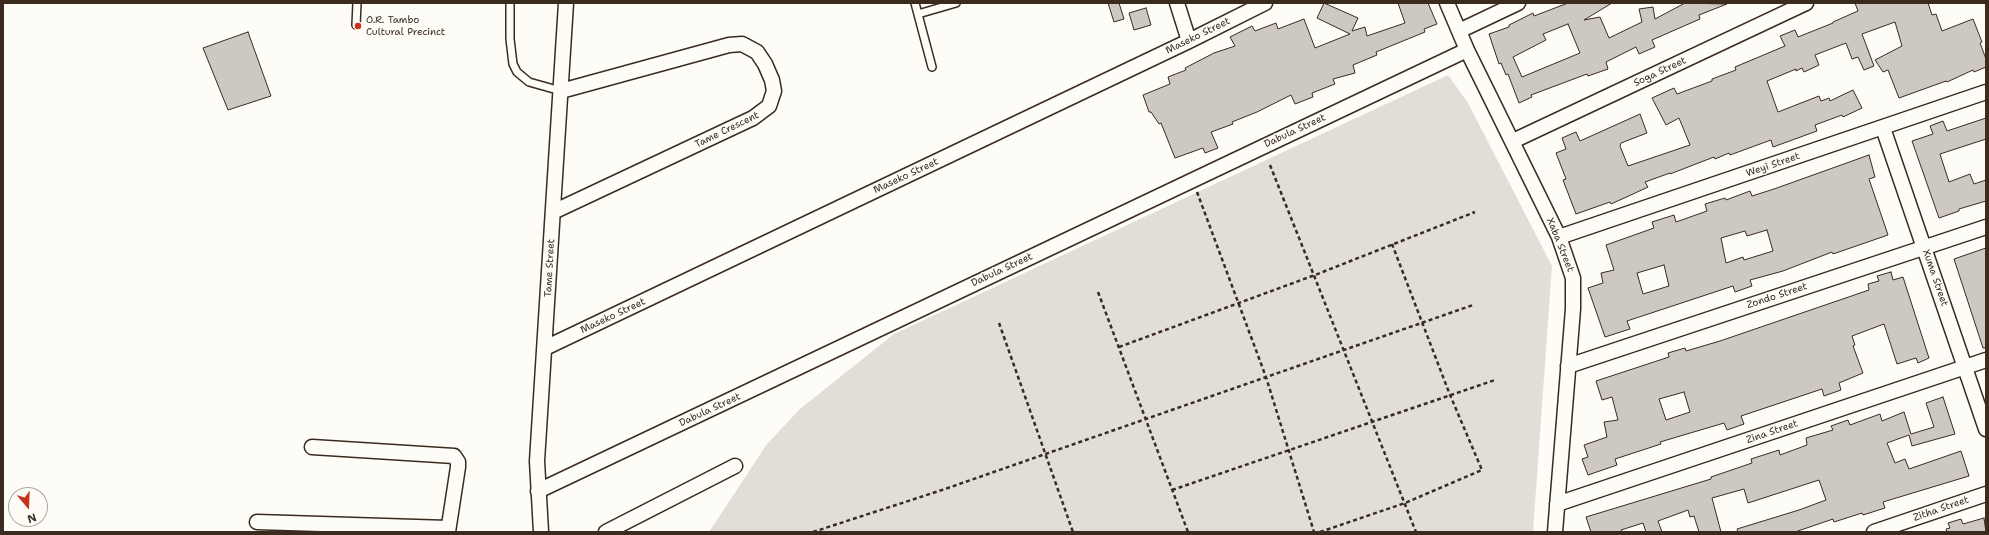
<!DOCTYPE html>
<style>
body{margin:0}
#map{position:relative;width:1989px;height:535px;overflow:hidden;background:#fdfcf7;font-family:"Shantell Sans",sans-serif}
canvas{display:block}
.frame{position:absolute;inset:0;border:4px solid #3b2a1e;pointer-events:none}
.north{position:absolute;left:8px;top:487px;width:40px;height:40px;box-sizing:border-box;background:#fdfcf7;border:1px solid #afa8a0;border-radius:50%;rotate:161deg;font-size:11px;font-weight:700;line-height:16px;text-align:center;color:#3b2a1e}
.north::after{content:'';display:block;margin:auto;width:14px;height:18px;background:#c8321e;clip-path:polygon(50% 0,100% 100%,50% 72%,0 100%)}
</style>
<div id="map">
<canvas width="1989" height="535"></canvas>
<div class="frame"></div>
<div class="north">N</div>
</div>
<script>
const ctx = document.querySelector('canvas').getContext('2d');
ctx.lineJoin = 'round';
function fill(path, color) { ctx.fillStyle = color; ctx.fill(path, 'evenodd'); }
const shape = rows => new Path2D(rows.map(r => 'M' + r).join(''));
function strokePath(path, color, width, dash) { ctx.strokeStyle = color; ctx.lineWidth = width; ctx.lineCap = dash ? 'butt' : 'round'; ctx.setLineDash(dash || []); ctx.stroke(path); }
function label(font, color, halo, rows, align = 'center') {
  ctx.font = font + ' "Shantell Sans",sans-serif'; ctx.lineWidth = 3; ctx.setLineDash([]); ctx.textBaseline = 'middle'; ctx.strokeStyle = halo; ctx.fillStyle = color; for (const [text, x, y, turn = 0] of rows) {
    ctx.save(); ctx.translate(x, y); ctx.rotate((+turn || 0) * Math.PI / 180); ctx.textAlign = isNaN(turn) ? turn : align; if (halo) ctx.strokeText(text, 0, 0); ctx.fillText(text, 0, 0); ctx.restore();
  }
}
const green = shape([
 [1448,75,1468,103,1552,266,1533,532,709,532,767,444,800,409,894,334]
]);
const building = shape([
 [1108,3,1119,3,1124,19,1114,22,1108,3],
 [1324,3,1358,18,1352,31,1365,27,1367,36,1405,23,1398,3,1428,3,1437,24,1424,29,1425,32,1376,52,1377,55,1353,65,1355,73,1333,79,1335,84,1312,93,1313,97,1295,104,1291,95,1257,112,1232,122,1233,124,1211,132,1218,148,1205,153,1203,148,1175,158,1161,123,1159,124,1151,112,1149,112,1143,95,1170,84,1168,77,1186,70,1185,68,1214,53,1235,46,1230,37,1252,26,1255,31,1276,23,1278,29,1304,19,1315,48,1350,34,1317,18,1324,3],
 [1568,3,1612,3,1584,20,1600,17,1609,38,1642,22,1639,9,1653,7,1655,19,1685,3,1727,4,1699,15,1700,19,1652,40,1655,47,1639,54,1636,47,1606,62,1608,69,1588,76,1587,74,1531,95,1532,97,1519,103,1508,74,1506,75,1501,63,1499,64,1489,34,1509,27,1509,25,1533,13,1534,16,1568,3],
 [1568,24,1580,53,1522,77,1513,57,1546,40,1543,34,1568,24],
 [1855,3,1928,3,1932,15,1936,14,1942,31,1973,19,1982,42,1980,43,1986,59,1986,67,1974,72,1973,70,1947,82,1946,81,1899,98,1888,70,1883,72,1875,60,1902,46,1895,22,1862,34,1874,66,1864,70,1858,57,1852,59,1846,43,1815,55,1819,65,1804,72,1802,68,1796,71,1796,69,1767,81,1778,112,1819,96,1821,101,1829,98,1830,101,1853,90,1862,108,1843,117,1842,115,1815,125,1817,131,1773,147,1771,140,1730,155,1729,153,1715,159,1714,157,1670,174,1670,173,1645,182,1648,187,1633,194,1611,204,1610,202,1576,214,1563,180,1566,179,1556,153,1566,149,1562,138,1576,132,1580,141,1640,114,1647,133,1621,143,1620,146,1628,166,1690,145,1679,118,1666,125,1652,98,1674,88,1677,94,1712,81,1712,79,1736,70,1735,67,1785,46,1780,36,1795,30,1798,37,1833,23,1833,22,1858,11,1855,3],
 [1146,8,1151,25,1134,30,1129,13,1146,8],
 [248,32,271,96,228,110,203,48,248,32],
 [1986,118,1986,139,1940,154,1949,182,1970,174,1974,184,1986,180,1986,201,1959,209,1959,211,1939,218,1912,141,1933,134,1930,126,1943,121,1947,131,1986,118],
 [1869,155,1875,177,1869,179,1888,235,1833,254,1832,252,1783,271,1750,280,1752,286,1735,292,1733,286,1627,321,1630,329,1605,337,1588,288,1603,283,1601,273,1614,270,1606,245,1654,228,1652,222,1674,215,1676,222,1707,211,1705,204,1725,198,1726,200,1750,191,1752,196,1774,189,1869,155],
 [1767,230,1773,251,1744,260,1743,257,1726,263,1721,238,1745,231,1747,236,1767,230],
 [1664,265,1669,286,1643,294,1637,273,1664,265],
 [1986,248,1986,348,1983,348,1954,259,1986,248],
 [1891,272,1893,280,1903,277,1929,358,1918,363,1916,358,1897,364,1884,324,1852,336,1855,345,1853,346,1863,373,1839,383,1841,390,1824,396,1822,389,1741,416,1744,424,1727,430,1724,423,1660,442,1661,444,1615,459,1617,465,1588,475,1582,459,1588,457,1584,445,1607,437,1604,422,1618,420,1612,397,1602,400,1596,381,1669,357,1668,353,1685,348,1686,351,1720,341,1869,290,1868,284,1879,281,1877,276,1891,272],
 [1684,392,1690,412,1666,420,1659,399,1684,392],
 [1943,397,1955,434,1912,446,1909,435,1887,443,1895,463,1905,459,1909,469,1961,451,1969,476,1883,502,1885,508,1863,515,1862,513,1834,522,1833,519,1795,532,1738,532,1737,529,1799,510,1826,500,1819,480,1748,503,1744,489,1712,498,1721,532,1699,532,1694,516,1690,517,1688,510,1658,521,1662,532,1646,532,1643,523,1621,530,1622,532,1591,532,1586,517,1711,479,1711,477,1752,463,1751,459,1779,450,1780,455,1807,445,1806,438,1833,430,1831,426,1848,420,1850,425,1880,414,1882,421,1904,412,1911,434,1934,427,1926,403,1943,397],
 [1984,518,1986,532,1947,532,1946,529,1950,528,1948,523,1961,519,1963,524,1984,518]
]);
const path = shape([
 [1270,165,1416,532],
 [1197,192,1266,377,1314,532],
 [1098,292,1188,532],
 [999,323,1073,532],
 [1119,347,1315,275,1475,212],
 [1172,490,1495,380],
 [813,532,945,489,1473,305],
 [1320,532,1405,503,1482,470,1450,395,1392,244]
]);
const service = shape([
 [510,3,510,39,513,64,517,72,529,82,561,91],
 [915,3,932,67],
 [918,14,956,3],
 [356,25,357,3]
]);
const minor = shape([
 [1177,3,1189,41],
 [1447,3,1467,50,1559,237,1573,278,1573,309,1555,532],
 [1459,31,1518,3],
 [1883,128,1986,429],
 [1513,141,1806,3],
 [553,212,753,118,769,106,774,91,772,80,765,64,757,52,742,44,729,45,561,91],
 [1559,237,1986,92],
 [545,348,1189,41,1265,3],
 [1568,366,1986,227],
 [312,447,454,456,458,462,458,467,448,532],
 [538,491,1467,50],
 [1557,504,1986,360],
 [257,522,448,528],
 [541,532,537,461,566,3],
 [606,532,735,466],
 [1874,532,1986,494]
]);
const markers = [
 [358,26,4,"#c8321e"]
];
const poiNames = [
 ["O.R. Tambo",366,20],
 ["Cultural Precinct",366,32]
];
const streetNames = [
 ["Maseko Street",1198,36,-26],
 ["Soga Street",1660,72,-25],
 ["Tame Crescent",727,130,-26],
 ["Dabula Street",1295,131,-25],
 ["Weyi Street",1773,165,-19],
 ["Maseko Street",906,176,-25],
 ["Xaba Street",1560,245,68],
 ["Tame Street",550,268,-87],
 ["Dabula Street",1002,270,-25],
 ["Xuma Street",1935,278,71],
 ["Zondo Street",1777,296,-18],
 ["Maseko Street",613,316,-25],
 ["Dabula Street",710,410,-25],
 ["Zina Street",1772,432,-19],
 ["Zitha Street",1941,509,-19]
];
fill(green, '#e1ded7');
fill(building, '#cdc8c2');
strokePath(building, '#3b2a1e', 1);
strokePath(service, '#3b2a1e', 10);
strokePath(minor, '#3b2a1e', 17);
strokePath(path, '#3b2a1e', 2.5, [4, 3]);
strokePath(service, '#fdfcf7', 7);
strokePath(minor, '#fdfcf7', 14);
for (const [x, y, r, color] of markers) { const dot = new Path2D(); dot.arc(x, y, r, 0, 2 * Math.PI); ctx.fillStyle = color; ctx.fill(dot); strokePath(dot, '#fdfcf7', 1.5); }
label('10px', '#3b2a1e', '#fdfcf7', poiNames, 'left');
label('10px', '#3b2a1e', '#fdfcf7', streetNames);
</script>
